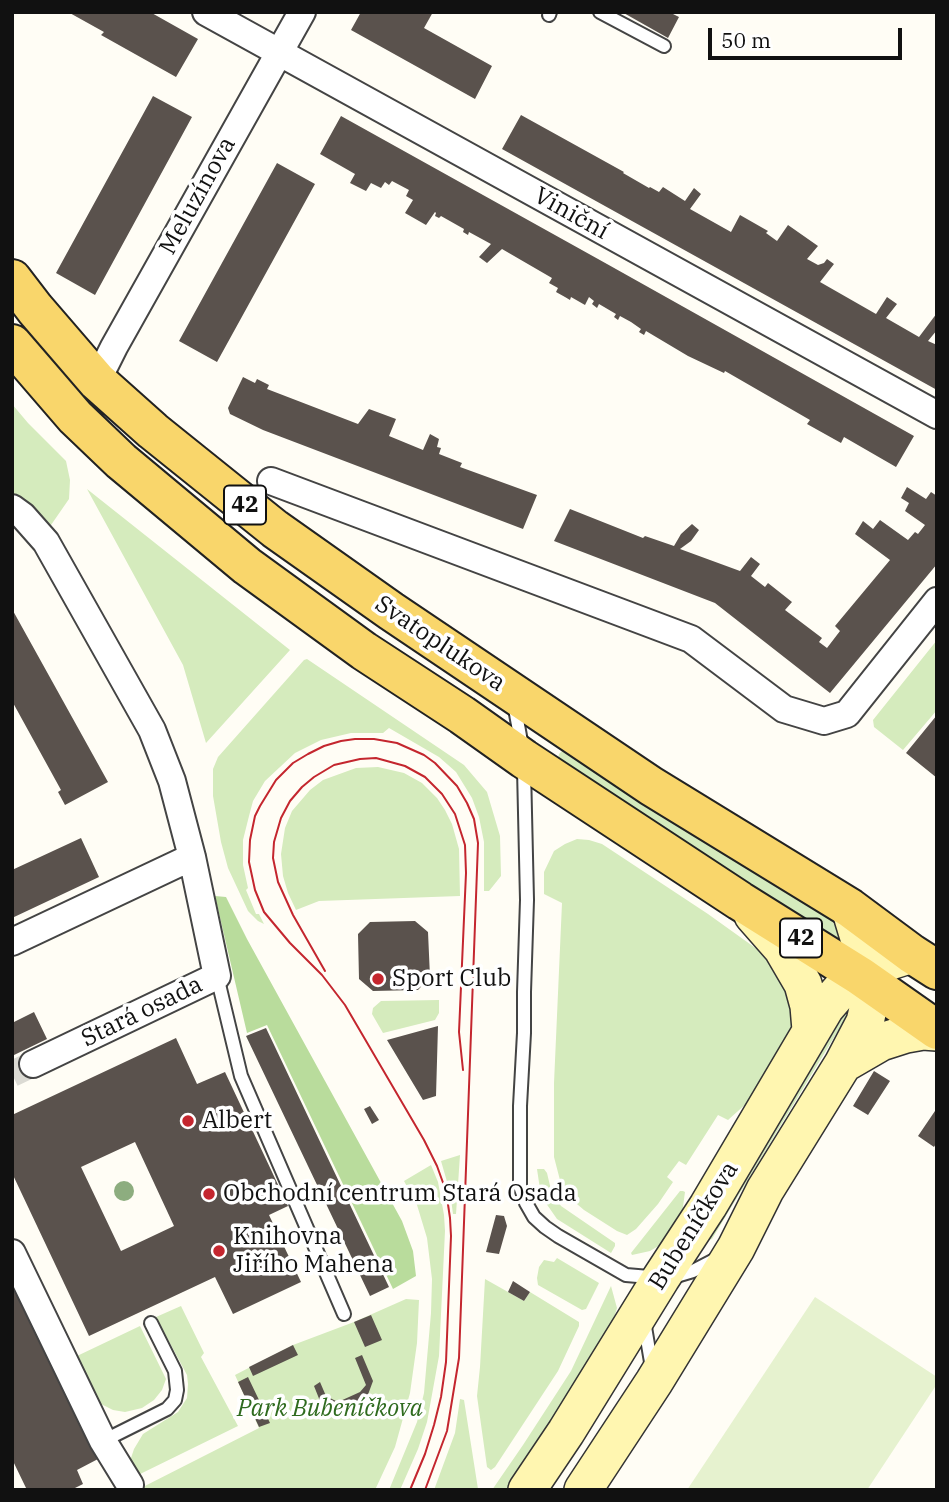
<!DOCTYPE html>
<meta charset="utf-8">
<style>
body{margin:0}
#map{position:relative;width:949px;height:1502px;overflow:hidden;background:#fffdf5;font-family:"IBM Plex Serif",serif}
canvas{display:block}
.frame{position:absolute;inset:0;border:14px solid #111;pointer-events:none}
.scale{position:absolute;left:708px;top:28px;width:194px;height:32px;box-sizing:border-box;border:4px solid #111;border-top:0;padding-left:9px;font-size:21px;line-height:24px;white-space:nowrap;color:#111;-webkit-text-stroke:5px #fff;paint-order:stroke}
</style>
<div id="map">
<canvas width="949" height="1502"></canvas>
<div class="frame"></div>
<div class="scale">50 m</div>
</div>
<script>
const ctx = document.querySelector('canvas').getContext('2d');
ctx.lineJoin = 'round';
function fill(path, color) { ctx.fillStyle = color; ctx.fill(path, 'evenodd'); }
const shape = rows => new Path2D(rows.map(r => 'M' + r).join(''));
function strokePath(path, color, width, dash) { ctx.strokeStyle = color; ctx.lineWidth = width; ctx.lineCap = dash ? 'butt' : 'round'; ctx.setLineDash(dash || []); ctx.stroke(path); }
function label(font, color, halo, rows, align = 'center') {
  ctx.font = font + ' "IBM Plex Serif",serif'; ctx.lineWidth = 7; ctx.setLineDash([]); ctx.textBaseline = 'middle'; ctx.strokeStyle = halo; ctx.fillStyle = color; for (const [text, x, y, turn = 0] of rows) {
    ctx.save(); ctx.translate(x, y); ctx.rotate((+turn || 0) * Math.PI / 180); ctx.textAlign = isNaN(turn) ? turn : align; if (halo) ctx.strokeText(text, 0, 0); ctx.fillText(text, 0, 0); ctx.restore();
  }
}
const green = shape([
 [12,404,28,423,66,461,70,480,69,499,51,525,22,500,12,493],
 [87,489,290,650,206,743,183,665],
 [937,640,937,710,903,750,874,727,873,720],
 [307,659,464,765,487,792,500,836,501,876,489,891,484,891,484,842,479,817,472,798,456,772,439,757,389,728,383,733,351,733,321,740,295,753,265,781,253,801,249,816,243,840,243,865,248,888,246,890,256,914,259,914,264,924,258,921,248,911,228,868,221,842,213,796,213,769,218,757,304,660],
 [565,748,830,918,839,932,841,941,839,947,558,759,559,754],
 [378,767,404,773,422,783,437,798,445,810,452,824,459,849,460,896,319,901,296,910,288,893,283,876,281,854,285,828,292,811,310,790,323,780,356,768],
 [577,839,589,840,602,844,708,914,768,957,789,987,793,1026,757,1094,728,1120,718,1115,686,1165,679,1161,667,1177,673,1182,658,1204,636,1229,627,1235,617,1231,584,1210,571,1199,561,1184,554,1157,554,1083,562,903,544,894,544,872,554,851,565,844],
 [439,1000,439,1013,435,1020,383,1033,372,1014,373,1008,381,1001],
 [847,1001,853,1006,712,1239,709,1240,706,1239],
 [460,1155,456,1214,453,1214,450,1192,441,1161],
 [431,1165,438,1182,444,1215,445,1231,439,1356,427,1422,418,1449,400,1490,389,1490,417,1422,424,1393,431,1313,432,1279,427,1238,417,1205,404,1181],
 [537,1169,544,1169,547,1173,551,1190,561,1206,615,1243,615,1246,611,1253,557,1219,541,1196],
 [680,1191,683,1191,685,1192,682,1214,665,1242,650,1251,632,1255,631,1253],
 [557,1258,599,1283,586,1309,582,1310,538,1285,537,1278,539,1267,544,1260,554,1262],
 [485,1279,524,1301,530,1292,579,1322,579,1326,558,1371,495,1467,491,1470,487,1467,477,1396,480,1367],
 [611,1286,617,1308,612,1324,525,1465,507,1490,492,1490,523,1445,571,1371],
 [406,1299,419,1300,417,1343,410,1393,395,1447,375,1490,137,1490,259,1428,235,1375,293,1345,354,1322],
 [181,1306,204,1353,201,1357,238,1426,134,1477,129,1464,134,1449,143,1434,178,1412,187,1398,188,1384,187,1375,156,1317],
 [140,1326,166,1379,162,1390,154,1400,142,1408,125,1412,113,1410,101,1404,77,1356],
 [460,1399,464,1400,478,1489,434,1490,455,1433]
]);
const forest = shape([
 [215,896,226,897,247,939,402,1221,413,1251,416,1276,393,1289,267,1025,247,1033]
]);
const pitch = shape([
 [815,1297,937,1377,937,1384,867,1490,687,1490]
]);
const building = shape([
 [68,12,150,12,198,39,176,77,101,35,104,32],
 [361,12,433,12,424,28,492,66,475,99,351,30],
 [622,12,669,12,679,17,668,38],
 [153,96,192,117,95,295,56,273],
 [521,115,624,172,623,173,649,188,650,187,659,192,663,187,685,201,694,188,701,194,690,209,731,232,740,215,768,231,766,233,777,241,788,225,818,246,807,259,818,265,824,263,827,259,834,264,820,282,876,314,887,297,897,304,886,318,919,337,937,313,937,330,928,341,937,345,937,390,502,149],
 [341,116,607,264,914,436,896,467,844,437,841,443,807,424,810,420,725,371,724,373,688,356,646,331,644,335,639,332,641,329,631,322,620,316,618,320,614,317,616,314,599,304,597,308,592,304,594,301,589,297,585,305,571,297,570,300,565,297,556,292,558,288,549,283,552,278,502,249,487,263,479,257,491,244,469,232,468,235,463,232,464,229,441,216,439,218,435,216,436,213,435,212,426,225,405,213,413,200,406,196,409,190,392,181,389,185,385,182,381,188,371,183,366,191,350,183,355,174,320,154],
 [277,163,315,184,217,362,179,341],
 [243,377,255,383,257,379,269,385,267,389,358,424,369,409,396,419,389,436,423,450,430,434,439,439,437,447,441,448,439,454,462,463,460,467,537,495,523,529,263,430,230,414,228,408],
 [907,487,926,499,931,492,937,496,937,564,830,693,715,603,554,541,570,509,643,538,645,536,674,546,681,534,692,524,699,530,691,541,680,549,740,571,751,557,760,564,751,576,765,587,768,583,792,602,785,610,822,638,819,642,827,648,840,631,835,626,890,560,855,534,863,521,873,529,880,520,908,540,915,532,918,534,925,525,905,511,909,503,901,498],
 [12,609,108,782,65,805,58,792,61,790,12,701],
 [937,715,937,778,906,753],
 [81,838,99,877,12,918,12,870],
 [415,921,428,932,430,977,418,990,373,991,359,979,358,934,370,922],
 [34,1012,47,1039,12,1056,12,1023],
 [438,1026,436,1096,423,1100,387,1040],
 [266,1028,389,1287,370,1296,246,1036],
 [176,1038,197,1084,225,1072,288,1206,269,1215,301,1282,233,1314,215,1277,89,1336,12,1173,12,1115],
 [135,1142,174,1226,121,1251,81,1167],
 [874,1071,890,1081,868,1115,853,1106],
 [370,1106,379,1120,372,1124,364,1109],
 [937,1108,937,1142,934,1147,918,1136],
 [496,1215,504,1216,507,1226,499,1254,486,1252],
 [12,1280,98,1459,77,1470,83,1484,71,1490,27,1490,12,1459],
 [513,1281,530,1292,524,1301,508,1292],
 [371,1315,382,1340,365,1347,354,1322],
 [293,1345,298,1355,253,1376,249,1367],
 [362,1355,373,1381,366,1400,338,1414,327,1404,320,1401,314,1386,320,1382,326,1396,338,1402,360,1392,366,1385,355,1358],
 [248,1377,270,1423,259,1427,238,1382]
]);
const streetTunnel = shape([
 [12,1074,33,1064]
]);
const lane = shape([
 [600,12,664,46],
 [549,15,550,12],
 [514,703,522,747],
 [524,769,527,900,524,992,524,1033,520,1106,520,1186,526,1203,534,1217,545,1227,558,1236,626,1275,661,1278,673,1277,693,1271,718,1258],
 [217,976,241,1076,344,1314],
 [644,1321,652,1368],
 [103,1441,167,1409,175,1400,177,1390,175,1371,151,1323]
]);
const street = shape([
 [206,12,937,415],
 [97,381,114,347,302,12],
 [271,481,691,639,784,709,824,721,847,714,937,601],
 [12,508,23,516,46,542,152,730,172,781,192,857,217,976,33,1064],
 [12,942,192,857],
 [12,1253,103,1441,130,1485]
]);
const secondary = shape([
 [753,915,782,948,803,984,809,1006,811,1030],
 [843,1064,881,1042,906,1034,923,1031,937,1032],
 [527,1490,566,1432,661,1278,708,1206,825,1008,844,986,869,971,893,960,912,954],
 [583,1490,654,1382,736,1248,765,1190,843,1064,865,1022,869,1005,869,971,850,908]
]);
const primary = shape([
 [12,279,35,309,97,381,153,431,275,529,391,611,651,786,850,908,912,954,937,970],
 [12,344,75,417,121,461,247,566,364,651,462,715,524,759,740,901,860,976,937,1030]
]);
const tram = shape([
 [325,971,293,915,278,882,273,858,274,842,281,818,290,801,302,787,314,777,334,765,360,759,376,758,405,766,425,777,442,794,455,814,465,845,466,873,459,1032,463,1070],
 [410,1490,425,1454,434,1425,441,1397,446,1362,451,1236,450,1218,446,1191,437,1166,424,1140,345,1005,322,975,290,943,264,912,255,890,249,862,250,840,255,816,260,806,276,780,293,763,308,754,324,746,341,741,355,739,374,739,397,743,424,755,435,763,457,786,467,803,474,819,478,843,459,1358,447,1431,425,1490]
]);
const trees = [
 [124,1191]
];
const markers = [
 [378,979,7,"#c4262e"],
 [188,1121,7,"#c4262e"],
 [209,1194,7,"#c4262e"],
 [219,1251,7,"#c4262e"]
];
const shields = [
 [245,505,42],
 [801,938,42]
];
const shieldNames = [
 ["42",245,505],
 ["42",801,938]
];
const streetNames = [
 ["Meluzínova",198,196,-61],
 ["Viniční",571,214,29],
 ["Svatoplukova",440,644,34],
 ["Stará osada",142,1012,-26],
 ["Bubeníčkova",694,1226,-58]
];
const poiNames = [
 ["Sport Club",392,979],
 ["Albert",202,1121],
 ["Obchodní centrum Stará Osada",223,1194],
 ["Knihovna",233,1237],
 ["Jiřího Mahena",233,1265]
];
const parkNames = [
 ["Park Bubeníčkova",330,1409]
];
fill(green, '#d5ebbd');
fill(forest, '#b9dc9c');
fill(pitch, '#e6f2cf');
fill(building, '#5a524d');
strokePath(streetTunnel, '#dbdad3', 26, [26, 13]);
strokePath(lane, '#444', 16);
strokePath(street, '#444', 30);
strokePath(secondary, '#333', 40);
strokePath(primary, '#222', 42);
strokePath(lane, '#fff', 12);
strokePath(street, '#fff', 26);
strokePath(secondary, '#fff6b0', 37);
strokePath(primary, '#f9d66b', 38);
strokePath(tram, '#c4262e', 2);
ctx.fillStyle = '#8dad7f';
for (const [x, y] of trees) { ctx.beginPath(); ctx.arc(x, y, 10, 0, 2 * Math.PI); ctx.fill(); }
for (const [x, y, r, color] of markers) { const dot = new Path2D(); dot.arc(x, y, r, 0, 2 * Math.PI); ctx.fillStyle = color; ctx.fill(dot); strokePath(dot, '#fff', 2.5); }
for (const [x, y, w] of shields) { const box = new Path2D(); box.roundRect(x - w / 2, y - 19.5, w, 39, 5); ctx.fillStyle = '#fff'; ctx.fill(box); strokePath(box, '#111', 2); }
label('bold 23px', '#111', null, shieldNames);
label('24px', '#111', '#fff', streetNames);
label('24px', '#111', '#fff', poiNames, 'left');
label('italic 24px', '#2f6b1f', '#fff', parkNames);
</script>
